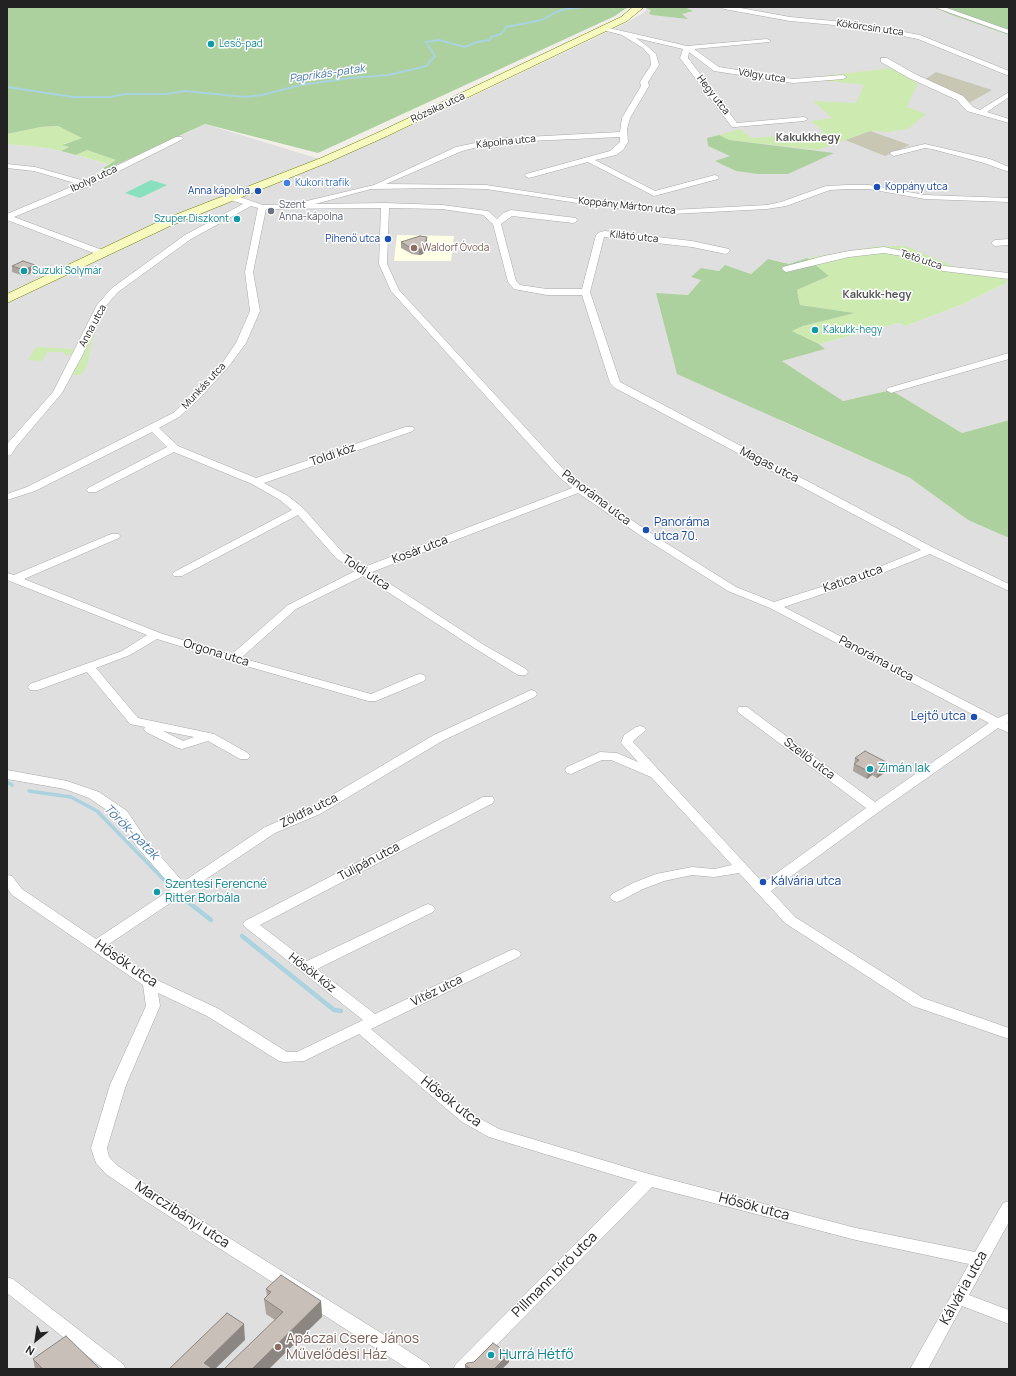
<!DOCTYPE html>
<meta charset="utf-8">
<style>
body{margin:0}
#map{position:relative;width:1016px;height:1376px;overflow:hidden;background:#f2efe9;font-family:Manrope,sans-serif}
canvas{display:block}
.frame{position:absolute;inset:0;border:8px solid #222;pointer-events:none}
.north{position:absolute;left:16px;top:1320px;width:40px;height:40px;-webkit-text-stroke:3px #fff;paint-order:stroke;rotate:210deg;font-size:11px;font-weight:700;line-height:16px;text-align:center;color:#222}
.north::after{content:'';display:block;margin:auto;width:14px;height:18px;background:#222;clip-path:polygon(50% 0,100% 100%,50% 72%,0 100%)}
</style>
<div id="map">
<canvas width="1016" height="1376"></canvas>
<div class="frame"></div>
<div class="north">N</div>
</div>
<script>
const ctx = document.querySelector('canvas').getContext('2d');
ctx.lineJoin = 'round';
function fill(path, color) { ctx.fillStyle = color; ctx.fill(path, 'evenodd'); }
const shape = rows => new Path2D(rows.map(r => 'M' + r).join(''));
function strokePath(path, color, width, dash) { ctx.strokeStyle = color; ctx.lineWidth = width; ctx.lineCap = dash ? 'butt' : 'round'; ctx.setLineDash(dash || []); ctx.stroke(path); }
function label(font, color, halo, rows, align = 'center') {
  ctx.font = font + ' Manrope,sans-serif'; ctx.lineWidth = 3; ctx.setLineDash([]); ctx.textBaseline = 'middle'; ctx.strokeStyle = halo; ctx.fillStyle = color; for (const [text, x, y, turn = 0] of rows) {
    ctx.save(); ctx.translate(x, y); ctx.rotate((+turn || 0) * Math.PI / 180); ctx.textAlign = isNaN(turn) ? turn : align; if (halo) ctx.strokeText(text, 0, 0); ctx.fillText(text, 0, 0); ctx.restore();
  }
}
const residential = shape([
 [649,7,933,7,1009,35,1009,420,962,433,891,390,843,401,782,361,824,349,819,344,899,323,906,326,963,304,1008,282,960,269,842,253,807,258,789,264,768,259,751,274,725,265,719,271,701,268,692,277,702,279,688,295,656,294,781,421,910,478,968,520,1009,538,1009,1369,7,1369,7,144,47,148,61,151,108,164,103,168,170,141,205,124,329,162,417,123,626,23,643,13]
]);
const education = shape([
 [397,235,454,236,451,261,394,261]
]);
const construction = shape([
 [936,72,992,90,969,103,924,80],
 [870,131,910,145,885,156,845,140]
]);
const grass = shape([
 [892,68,918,83,907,107,926,114,908,129,888,132,870,131,818,150,729,140,719,135,740,129,752,138,825,133,811,121,832,118,813,101,856,103,864,85,829,81,822,76],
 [58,126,83,138,63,144,70,146,61,151,47,148,7,144,7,134,41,127],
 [87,150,117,160,108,164,76,155],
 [878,246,906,246,960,269,995,272,1008,282,963,304,906,326,899,323,819,344,792,331,803,326,854,313,800,305,797,290,829,276,807,258],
 [94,334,86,368,80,375,73,375,73,371,82,358,92,335],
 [36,347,74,349,70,355,65,355,64,352,47,352,42,361,28,360]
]);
const forest = shape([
 [7,7,628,7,615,16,318,153,205,124,105,170,103,168,116,160,87,150,76,155,61,151,69,147,62,145,82,138,58,126,41,127,7,134],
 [684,7,693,11,682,14,688,19,652,15,649,14,651,10,645,8],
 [933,7,1009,7,1009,35,952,15],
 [719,135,729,140,834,153,788,174,758,174,736,171,715,161,730,156,708,146,707,138],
 [807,258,829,276,797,290,800,305,855,313,803,326,792,331,819,344,825,349,782,361,843,401,891,390,962,433,1009,420,1009,538,968,520,910,478,677,374,656,293,688,295,701,280,691,277,701,268,719,271,725,265,751,274,768,259,789,264]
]);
const pitch = shape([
 [151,180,167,185,140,198,125,193]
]);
const parking = shape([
 [337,208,337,217,319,218,318,209]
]);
const streamFar2 = shape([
 [7,87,73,97,110,97,125,94,166,94,185,91,245,97,262,95,301,85,351,78,388,75,419,68,426,66,435,56,426,42,439,40,465,47,477,42,490,40,491,37,501,34,506,27,542,20,556,12,566,9,584,7]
]);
const streamFar1 = shape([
 [7,782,12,785],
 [29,791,71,797,97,811,168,884]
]);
const stream = shape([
 [188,902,211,920],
 [242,936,334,1010,341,1011]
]);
const street = shape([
 [721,7,735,7,790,17,856,23,920,35,1009,71,1009,76,918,39,856,27,790,21,724,9,721,7],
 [934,7,944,7,1009,30,1009,34,934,7],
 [605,27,687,46,767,39,771,41,769,42,694,49,719,67,793,79,843,75,847,77,843,79,793,83,714,71,689,52,688,58,737,123,804,117,808,119,804,121,735,127,732,127,680,58,683,49,636,38,647,46,656,54,659,65,648,82,649,86,630,118,627,129,628,142,623,150,616,155,595,160,655,191,715,175,719,177,718,179,654,196,588,162,529,178,525,176,526,174,610,151,620,142,620,137,507,142,485,145,462,151,386,184,486,185,597,202,672,210,767,205,781,202,826,186,847,185,869,185,925,195,1009,198,1009,202,925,199,869,189,847,189,830,190,786,206,767,209,672,214,597,206,486,189,438,188,371,189,315,204,385,203,442,205,488,211,497,219,503,213,511,210,576,218,577,220,576,222,573,223,512,216,501,224,516,281,520,285,547,289,582,289,596,235,600,232,605,231,692,241,729,249,730,251,726,254,692,247,604,237,590,292,620,382,934,548,1009,584,1009,591,930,554,870,578,784,607,998,718,1009,713,1009,722,1007,723,1009,724,1009,733,998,728,880,811,771,891,795,917,923,998,1009,1028,1009,1039,913,1006,785,923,739,873,714,877,692,875,664,881,643,889,622,900,617,902,612,900,610,897,612,894,633,883,656,874,692,867,714,869,732,865,651,777,611,760,602,760,571,774,567,773,565,770,567,767,600,752,617,753,638,762,621,743,624,735,636,727,640,726,644,727,646,730,634,740,633,742,763,883,866,808,739,713,737,710,739,707,747,707,875,802,989,723,770,608,728,591,650,542,578,493,372,572,484,645,526,669,528,672,526,675,518,675,476,649,363,576,296,609,241,658,371,694,416,675,420,674,424,675,426,678,424,681,376,701,368,701,229,661,157,639,130,655,96,668,138,718,214,734,248,753,250,756,248,759,240,759,208,741,182,749,178,748,146,732,144,729,145,727,130,724,87,672,38,690,30,690,28,687,30,684,122,651,147,635,7,580,7,573,14,575,111,534,119,534,120,536,119,538,24,579,160,633,231,655,288,605,355,571,336,558,298,515,182,576,174,576,172,574,174,572,292,510,280,500,252,484,174,452,96,492,88,492,87,490,88,488,167,447,152,432,35,491,7,500,7,494,27,487,173,413,193,395,223,362,236,343,250,311,245,272,258,208,251,206,191,239,118,292,104,308,82,356,62,393,16,447,11,455,7,456,8,443,53,392,97,305,112,288,185,235,243,204,228,199,227,197,228,195,234,195,263,205,294,204,374,185,456,147,485,141,507,138,620,132,622,118,641,86,640,82,651,65,650,56,643,48,622,35,603,30,602,29,605,27],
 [381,208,379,264,391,291,558,476,572,488,364,567,344,554,303,508,288,496,264,483,413,431,414,429,413,427,405,427,256,478,178,446,159,428,179,417,199,399,229,366,246,343,260,311,253,272,266,209,381,208],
 [389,208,442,209,483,215,493,224,508,282,514,289,547,295,582,295,610,383,615,388,921,550,862,574,774,602,736,587,658,538,583,487,566,472,399,290,387,264,389,208],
 [163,731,194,737,183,741,163,731],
 [881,58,887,58,915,74,963,96,973,107,980,110,1009,92,1009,97,987,112,1009,119,1009,123,967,111,957,100,909,78,881,62,881,58],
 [176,137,182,137,183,139,89,186,14,217,105,251,106,253,105,255,99,255,7,220,7,214,78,184,34,171,7,168,7,164,35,167,85,181,176,137],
 [925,144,990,159,1009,167,1009,172,984,163,932,149,925,148,894,156,890,154,891,152,925,144],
 [1009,239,1009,245,995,246,991,243,995,240,1009,239],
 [884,247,907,252,944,266,1009,273,1009,279,943,271,902,256,884,253,849,257,786,272,782,269,783,267,824,256,849,251,884,247],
 [1009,353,1009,359,894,392,891,393,886,390,888,388,1009,353],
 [531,690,535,691,537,694,535,697,442,741,320,814,275,833,106,946,155,979,217,1008,287,1052,297,1052,363,1020,245,927,243,924,245,921,483,797,493,797,494,800,493,803,260,925,307,961,423,906,428,904,433,906,435,909,433,912,317,969,375,1014,509,951,514,949,519,951,521,954,519,957,371,1029,472,1114,499,1129,649,1174,856,1228,975,1252,1003,1203,1009,1201,1009,1222,969,1295,1009,1310,1009,1324,962,1306,928,1369,910,1369,969,1264,856,1240,652,1187,473,1369,453,1369,456,1364,637,1182,489,1137,462,1122,359,1034,304,1061,284,1062,279,1061,207,1016,158,993,160,1006,126,1085,107,1148,109,1157,118,1166,159,1194,381,1333,428,1364,431,1369,408,1369,147,1202,106,1174,96,1163,91,1148,110,1085,146,1006,143,985,12,895,7,888,7,875,12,876,22,889,96,939,173,888,137,847,117,817,89,798,65,789,7,779,7,770,67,781,99,792,127,811,147,841,183,882,265,827,310,808,434,735,531,690],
 [7,1277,13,1279,123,1364,126,1369,104,1369,7,1293,7,1277]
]);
const secondary = shape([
 [633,7,644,7,627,21,385,137,329,162,170,226,7,303,7,294,162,220,321,158,377,133,621,17,633,7]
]);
const wall = shape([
 [427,237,427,242,423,254,419,255,412,254,401,248,401,242],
 [12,266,36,271,24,276,12,272],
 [855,758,888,763,887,771,877,778,872,775,867,779,853,771],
 [266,1289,321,1301,322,1317,275,1320,266,1314,264,1299,267,1296],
 [33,1359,100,1369,35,1369],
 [474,1362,509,1362,502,1369,465,1369,465,1365]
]);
const shadedWall = shape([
 [427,237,427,242,423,254,419,255,419,249],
 [35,265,36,271,24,276,24,270],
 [888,763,887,771,877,778,878,771],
 [873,768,872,775,867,779,868,771],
 [321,1301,322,1317,269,1369,252,1369],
 [244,1324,245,1340,215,1369,205,1369,204,1363],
 [509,1354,509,1362,502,1369,494,1369]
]);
const building = shape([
 [420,236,427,237,423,249,419,249,411,248,401,242,420,236],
 [23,261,35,265,24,270,12,266,23,261],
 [865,751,888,763,878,771,873,768,868,771,854,764,859,760,855,758,865,751],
 [281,1275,321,1301,252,1369,224,1369,283,1312,264,1299,271,1292,266,1289,281,1275],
 [227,1313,244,1324,204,1363,213,1369,169,1369,227,1313],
 [66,1336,100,1369,43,1369,33,1359,66,1336],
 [493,1343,509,1354,494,1369,471,1369,465,1365,467,1363,474,1362,493,1343]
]);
const markers = [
 [211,44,4,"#0f9aa8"],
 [287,183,4,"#3f7fe0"],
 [877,187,4,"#1a4fb4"],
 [258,191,4,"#1a4fb4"],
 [271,211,4,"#6b7280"],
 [237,219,4,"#0f9aa8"],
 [388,239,4,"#1a4fb4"],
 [414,248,4,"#8d6e63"],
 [24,271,4,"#0f9aa8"],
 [815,330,4,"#0f9aa8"],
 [646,530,4,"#1a4fb4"],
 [974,717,4,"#1a4fb4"],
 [870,769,4,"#0f9aa8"],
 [763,882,4,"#1a4fb4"],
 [157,892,4,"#0f9aa8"],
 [278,1347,4,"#8d6e63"],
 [491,1355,4,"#0f9aa8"]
];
const farStreetnames = [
 ["Kökörcsin utca",870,28,8],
 ["Völgy utca",762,76,9],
 ["Hegy utca",713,95,52],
 ["Rózsika utca",438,108,-25],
 ["Kápolna utca",506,142,-6],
 ["Ibolya utca",94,179,-25],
 ["Koppány Márton utca",627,206,6],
 ["Kilátó utca",634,237,6],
 ["Tető utca",921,260,18],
 ["Anna utca",93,326,-62],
 ["Munkás utca",204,386,-47]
];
const farCulturenames = [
 ["Leső-pad",219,44],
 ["Szuper Diszkont",229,219,"right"],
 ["Suzuki Solymár",32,271],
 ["Kakukk-hegy",823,330]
];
const farShopnames = [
 ["Kukori trafik",295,183]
];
const farTransitnames = [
 ["Koppány utca",885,187,"left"],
 ["Anna kápolna",250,191],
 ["Pihenő utca",380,239]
];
const farWorshipnames = [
 ["Szent",279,205],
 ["Anna-kápolna",279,217]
];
const farEducationnames = [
 ["Waldorf Óvoda",422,248]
];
const farWaternames = [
 ["Paprikás-patak",327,74,-8]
];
const farNeighbourhoodnames = [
 ["Kakukkhegy",808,138],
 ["Kakukk-hegy",877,295]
];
const streetNames = [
 ["Toldi köz",333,455,-19],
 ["Magas utca",769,465,27],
 ["Panoráma utca",596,498,37],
 ["Kosár utca",420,550,-21],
 ["Toldi utca",366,573,33],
 ["Katica utca",853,579,-19],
 ["Orgona utca",216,653,17],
 ["Panoráma utca",876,659,28],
 ["Szellő utca",809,759,37],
 ["Zöldfa utca",309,811,-26],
 ["Tulipán utca",369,862,-28],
 ["Hősök köz",312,973,38],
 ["Vitéz utca",437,991,-26]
];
const transitNames = [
 ["Panoráma",654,523],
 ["utca 70.",654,537],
 ["Lejtő utca",966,717,"right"],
 ["Kálvária utca",771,882]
];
const cultureNames = [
 ["Zimán lak",878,769],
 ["Szentesi Ferencné",165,885],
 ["Ritter Borbála",165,899]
];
const waterNames = [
 ["Török-patak",131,832,45]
];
const nearStreetnames = [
 ["Hősök utca",126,964,34],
 ["Hősök utca",451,1102,38],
 ["Hősök utca",754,1207,15],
 ["Marczibányi utca",182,1215,33],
 ["Pillmann bíró utca",555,1275,-45],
 ["Kálvária utca",964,1288,-61]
];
const nearEducationnames = [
 ["Apáczai Csere János",286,1339],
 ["Művelődési Ház",286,1355]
];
const nearCulturenames = [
 ["Hurrá Hétfő",499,1355]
];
fill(residential, '#e0dfdf');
fill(education, '#ffffe5');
fill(construction, '#c7c7b4');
fill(grass, '#cdebb0');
fill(forest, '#add19e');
fill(pitch, '#88e0be');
fill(parking, '#e2e2e2');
strokePath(streamFar2, '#aad3df', 2);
strokePath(streamFar1, '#aad3df', 3.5);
strokePath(stream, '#aad3df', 4.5);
strokePath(street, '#a9a9a9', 1);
strokePath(secondary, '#707d05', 1);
fill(street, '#fff');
fill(secondary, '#f7fabf');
fill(wall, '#aba49e');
fill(shadedWall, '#8b8681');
fill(building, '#c7bfb8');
strokePath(building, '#8b8681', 1);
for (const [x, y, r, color] of markers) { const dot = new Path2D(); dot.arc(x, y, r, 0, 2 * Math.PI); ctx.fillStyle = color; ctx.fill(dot); strokePath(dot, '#fff', 1.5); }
label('10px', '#222', '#fff', farStreetnames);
label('10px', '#0d838f', '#fff', farCulturenames, 'left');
label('10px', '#366cbe', '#fff', farShopnames, 'left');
label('10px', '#164399', '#fff', farTransitnames, 'right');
label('10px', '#5b616d', '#fff', farWorshipnames, 'left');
label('10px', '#785e54', '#fff', farEducationnames, 'left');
label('italic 11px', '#4a7aab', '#fff', farWaternames);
label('bold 11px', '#555', '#fff', farNeighbourhoodnames);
label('12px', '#222', '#fff', streetNames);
label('12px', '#164399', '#fff', transitNames, 'left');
label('12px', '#0d838f', '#fff', cultureNames, 'left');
label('italic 13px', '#4a7aab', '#fff', waterNames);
label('14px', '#222', '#fff', nearStreetnames);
label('14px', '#785e54', '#fff', nearEducationnames, 'left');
label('14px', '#0d838f', '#fff', nearCulturenames, 'left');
</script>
